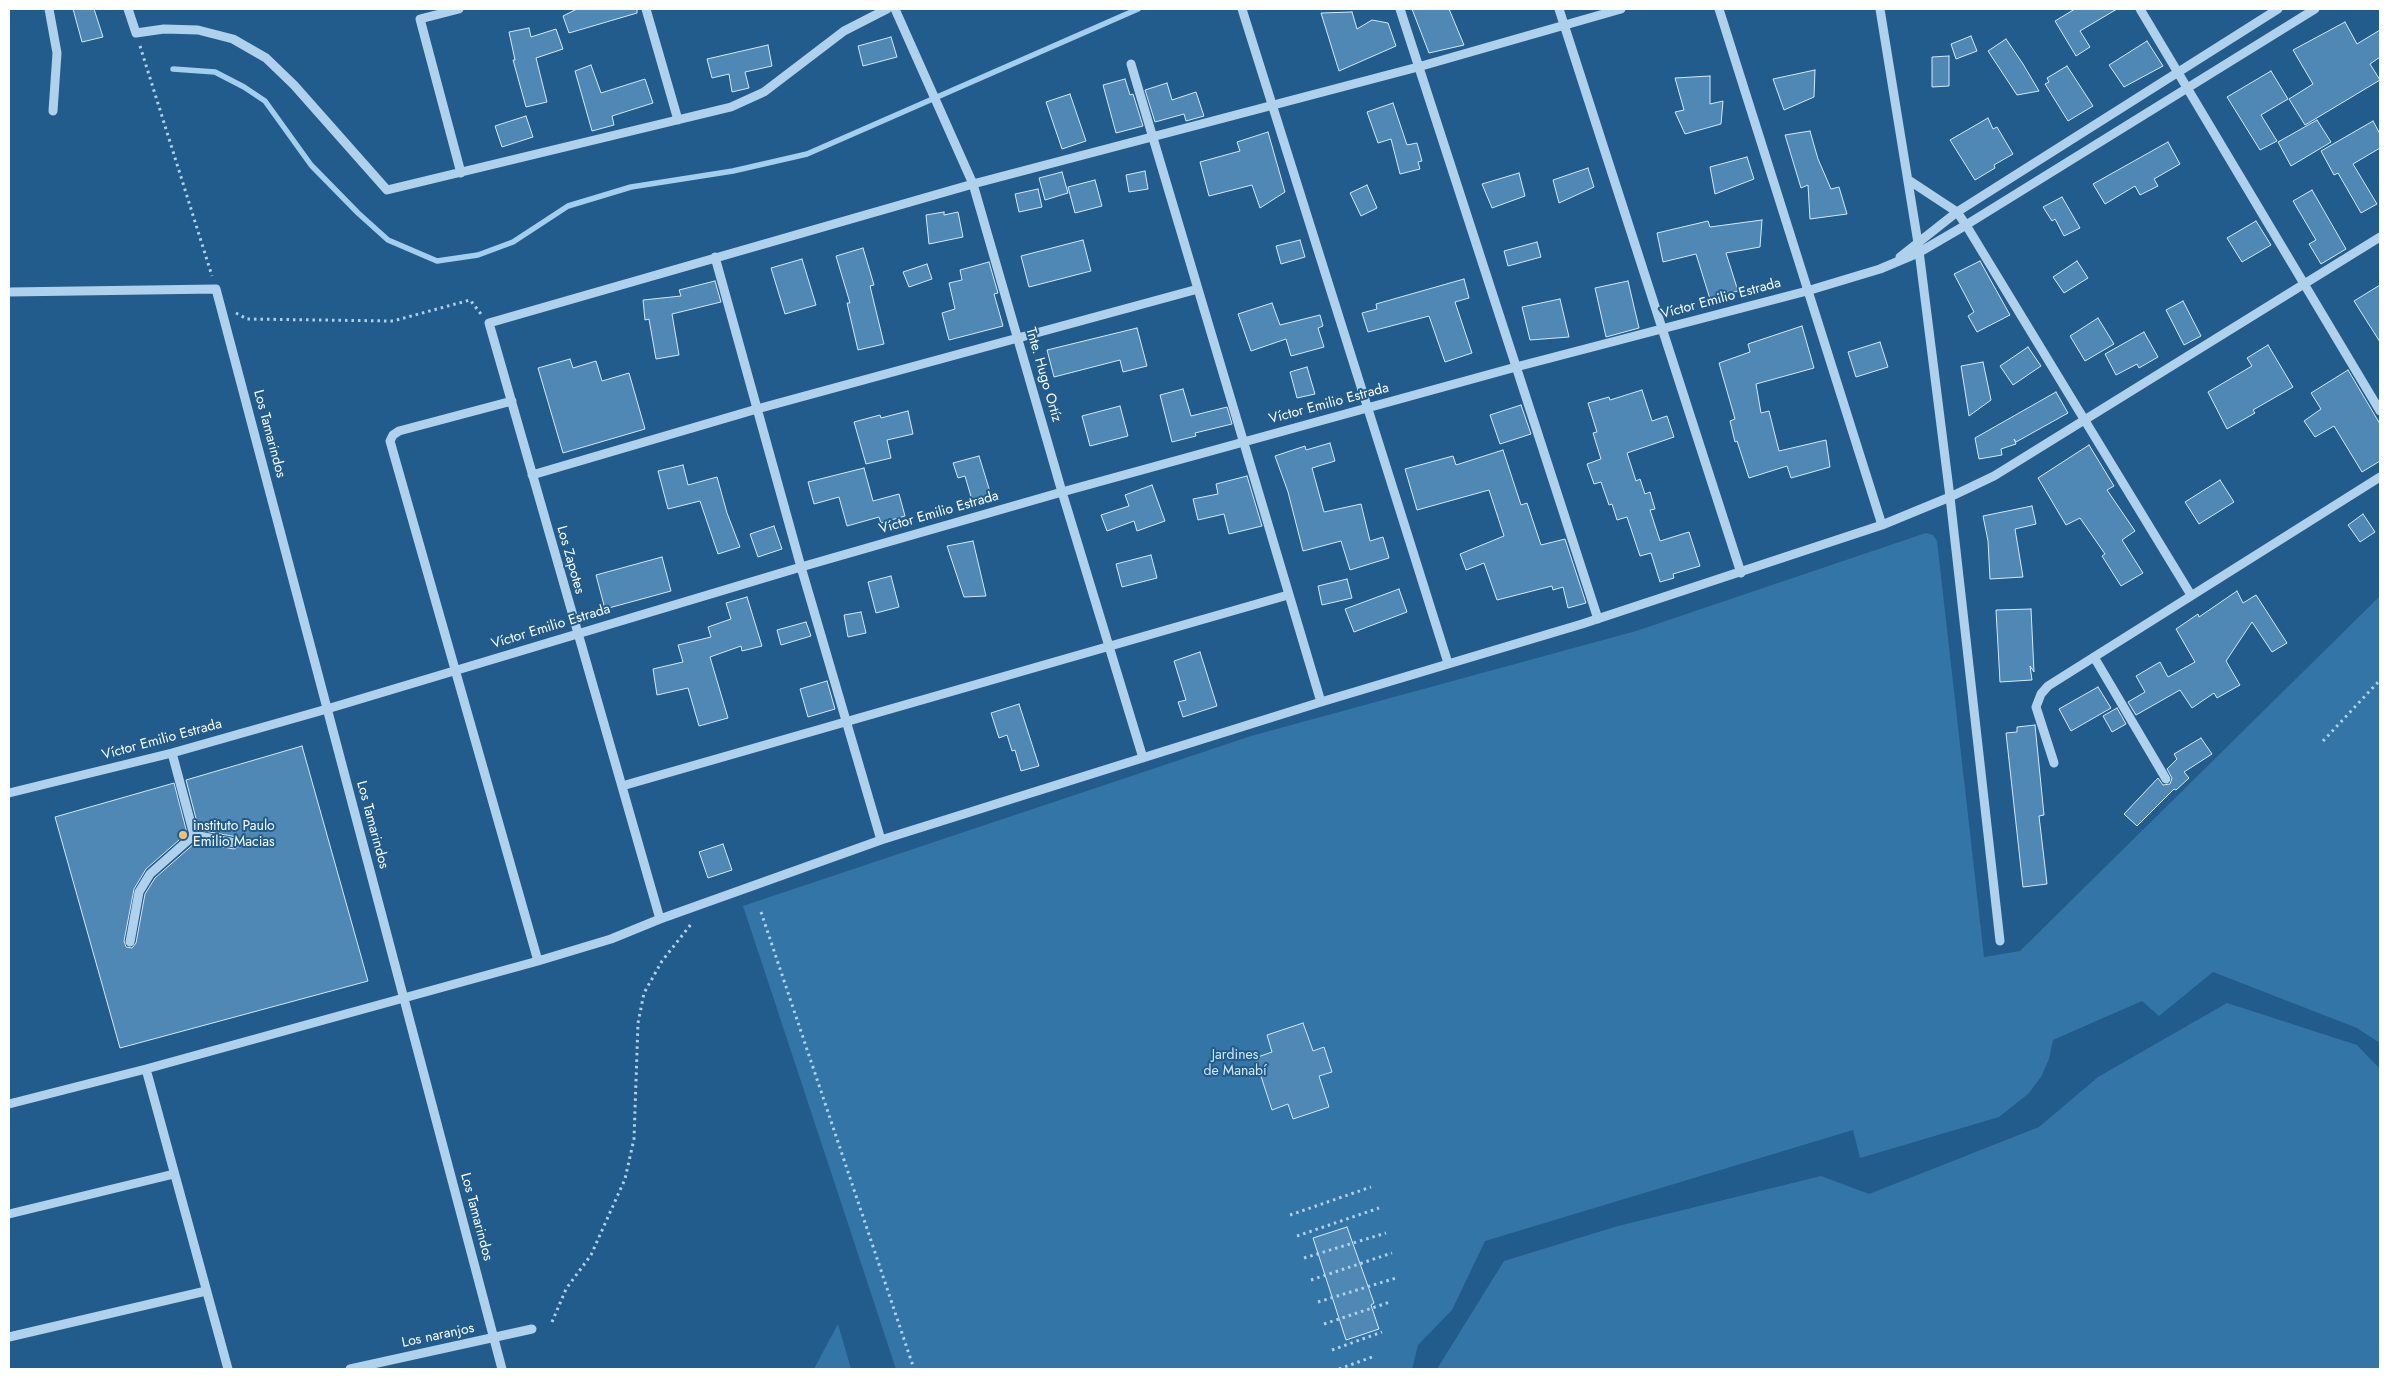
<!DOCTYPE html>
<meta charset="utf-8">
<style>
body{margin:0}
#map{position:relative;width:2389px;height:1378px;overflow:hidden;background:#225c8c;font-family:Jost,sans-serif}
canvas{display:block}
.frame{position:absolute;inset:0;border:10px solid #fff;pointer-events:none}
</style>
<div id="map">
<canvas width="2389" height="1378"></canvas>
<div class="frame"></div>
</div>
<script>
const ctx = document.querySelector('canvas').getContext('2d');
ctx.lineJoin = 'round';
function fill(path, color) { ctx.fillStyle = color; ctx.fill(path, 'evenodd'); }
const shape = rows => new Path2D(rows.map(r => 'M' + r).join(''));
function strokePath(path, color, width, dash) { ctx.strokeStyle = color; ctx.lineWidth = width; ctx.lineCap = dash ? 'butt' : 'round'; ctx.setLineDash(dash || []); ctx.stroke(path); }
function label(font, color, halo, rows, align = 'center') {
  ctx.font = font + ' Jost,sans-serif'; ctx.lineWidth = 4; ctx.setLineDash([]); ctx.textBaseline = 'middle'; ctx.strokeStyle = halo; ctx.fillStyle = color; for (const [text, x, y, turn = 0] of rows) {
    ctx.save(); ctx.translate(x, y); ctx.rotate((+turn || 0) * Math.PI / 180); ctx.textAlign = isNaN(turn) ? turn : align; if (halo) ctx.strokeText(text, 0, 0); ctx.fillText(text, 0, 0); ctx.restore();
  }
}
const green = shape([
 [1926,533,1933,535,1937,541,1984,957,2020,951,2380,596,2380,1043,2357,1028,2213,972,2159,1016,2142,1001,2053,1040,2049,1059,2041,1077,2028,1094,1999,1117,1860,1158,1853,1130,1485,1241,1452,1310,1418,1345,1412,1369,896,1369,743,906,1251,736,1636,631],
 [2227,1003,2357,1045,2380,1069,2380,1369,1437,1369,1504,1261,1618,1226,1821,1176,1869,1194,2039,1127,2098,1077],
 [838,1324,851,1369,814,1369]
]);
const stream = shape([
 [173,69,215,72,244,87,265,101,311,165,358,213,388,240,437,261,478,255,513,242,568,206,631,187,733,171,807,154,1138,9]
]);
const building = shape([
 [73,9,94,9,103,37,82,42,73,9],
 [577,9,637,9,637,13,569,33,563,16,577,9],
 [1412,9,1449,9,1464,45,1429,53,1412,9],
 [2075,9,2117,9,2080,31,2090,47,2076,56,2055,21,2075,9],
 [1352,12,1357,29,1372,20,1388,23,1396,46,1339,71,1321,13,1352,12],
 [2345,22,2357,44,2380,30,2380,57,2370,64,2380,80,2305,125,2289,99,2313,84,2293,50,2345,22],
 [529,28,531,37,556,29,563,49,536,58,547,102,526,107,513,60,515,60,509,32,529,28],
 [1971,36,1977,51,1956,59,1951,44,1971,36],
 [891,37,897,57,863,66,858,46,891,37],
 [2006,39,2023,64,2039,91,2017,95,1988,51,2006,39],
 [2147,41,2163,66,2124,87,2109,65,2147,41],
 [768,45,772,66,745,72,749,88,732,92,729,74,712,78,707,59,768,45],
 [1949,56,1949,86,1932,87,1932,57,1949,56],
 [591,65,601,93,645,79,653,103,612,116,614,125,592,131,575,71,591,65],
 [2067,66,2093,106,2068,121,2045,84,2049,82,2047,78,2067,66],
 [1815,70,1814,97,1784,110,1773,79,1815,70],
 [2271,71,2288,99,2261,115,2277,141,2260,150,2227,97,2271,71],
 [1710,76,1710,104,1723,101,1721,124,1685,134,1675,112,1684,110,1675,78,1710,76],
 [1125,79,1130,95,1133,94,1143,126,1116,133,1103,85,1125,79],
 [1167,83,1172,100,1196,92,1204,116,1186,121,1184,114,1155,122,1145,90,1167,83],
 [1070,94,1086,141,1062,149,1046,102,1070,94],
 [1393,103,1407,145,1417,143,1422,161,1418,162,1420,169,1400,174,1391,139,1378,143,1367,112,1393,103],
 [526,116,533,137,502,147,495,126,526,116],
 [1988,118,1993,129,1997,127,2013,154,1994,165,1995,168,1975,180,1950,140,1988,118],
 [2317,120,2331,142,2291,166,2278,142,2317,120],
 [2373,121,2380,134,2380,148,2353,164,2377,204,2361,213,2338,173,2334,175,2321,151,2373,121],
 [1810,131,1818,159,1831,189,1839,187,1847,214,1810,219,1808,185,1801,188,1785,135,1810,131],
 [1268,132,1285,192,1260,208,1252,185,1209,196,1200,162,1240,151,1237,142,1268,132],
 [2168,142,2180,164,2154,179,2158,186,2140,195,2135,186,2105,204,2093,184,2168,142],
 [1747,157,1754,179,1715,194,1710,167,1747,157],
 [1588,168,1594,187,1559,203,1553,180,1588,168],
 [1145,171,1148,189,1129,192,1126,175,1145,171],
 [1062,172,1068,193,1045,200,1039,178,1062,172],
 [1519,173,1525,196,1492,208,1482,184,1519,173],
 [1095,180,1102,206,1075,213,1068,187,1095,180],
 [1367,185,1377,208,1361,216,1350,193,1367,185],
 [1038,189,1042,207,1019,212,1015,194,1038,189],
 [2312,190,2346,249,2321,264,2309,244,2316,240,2293,201,2312,190],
 [2062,197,2080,228,2064,236,2055,219,2052,221,2043,207,2062,197],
 [944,212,944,215,958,212,963,237,929,244,926,215,944,212],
 [1762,220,1760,247,1726,253,1738,291,1710,299,1696,254,1663,262,1657,233,1708,221,1710,227,1762,220],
 [2256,221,2271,245,2242,262,2227,238,2256,221],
 [1083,240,1091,271,1029,287,1021,256,1083,240],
 [1300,240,1305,257,1281,264,1276,246,1300,240],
 [1537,242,1541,257,1508,266,1504,251,1537,242],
 [863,248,874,285,870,286,884,344,858,350,847,303,850,303,836,256,863,248],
 [802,259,816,305,785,314,771,268,802,259],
 [1980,261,2010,315,1977,332,1968,316,1974,312,1954,274,1980,261],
 [2077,261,2088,278,2064,293,2053,277,2077,261],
 [989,262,998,293,994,294,1003,326,949,340,942,313,955,309,949,283,962,280,960,270,989,262],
 [927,264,932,279,909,287,903,272,927,264],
 [1464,279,1469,298,1455,302,1472,353,1445,362,1429,316,1368,332,1362,313,1377,309,1376,304,1464,279],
 [715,281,721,302,672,314,679,355,656,359,649,319,645,320,643,300,681,296,679,290,715,281],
 [1628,281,1639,328,1606,337,1595,288,1628,281],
 [2380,285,2380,342,2354,301,2380,285],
 [1560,299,1569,337,1530,340,1522,307,1560,299],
 [2183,301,2201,336,2184,345,2166,310,2183,301],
 [1272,303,1280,325,1320,315,1323,326,1318,328,1324,347,1291,356,1286,339,1251,351,1238,314,1272,303],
 [2098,318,2114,344,2085,361,2070,336,2098,318],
 [1802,326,1814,368,1756,384,1761,413,1769,411,1779,451,1826,440,1830,467,1791,478,1787,466,1749,478,1737,441,1735,442,1730,421,1735,419,1719,363,1750,352,1748,344,1802,326],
 [1137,328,1147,366,1123,372,1120,360,1054,377,1047,350,1137,328],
 [2144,332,2158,357,2139,368,2137,364,2116,375,2105,354,2144,332],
 [1880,342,1888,367,1856,377,1848,352,1880,342],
 [2268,345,2293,387,2253,410,2255,413,2227,429,2208,392,2252,366,2247,358,2268,345],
 [2028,347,2041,366,2013,385,2000,366,2028,347],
 [570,359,573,368,596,361,602,381,629,373,645,429,563,453,538,368,570,359],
 [1983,362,1991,400,1969,416,1961,366,1983,362],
 [1307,367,1315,394,1297,398,1290,372,1307,367],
 [2348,370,2380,424,2380,461,2362,472,2334,426,2315,437,2304,421,2321,409,2311,393,2348,370],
 [1183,389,1191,416,1227,407,1232,424,1195,433,1196,436,1172,442,1160,395,1183,389],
 [1642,390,1652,421,1667,416,1674,437,1627,453,1636,481,1640,479,1645,494,1650,492,1655,509,1650,510,1660,541,1689,532,1700,566,1673,574,1674,578,1660,582,1651,553,1640,556,1627,517,1617,520,1612,504,1609,505,1601,482,1594,484,1587,464,1601,459,1593,433,1597,432,1588,403,1609,397,1610,400,1642,390],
 [2056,392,2068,413,2016,442,2014,439,2016,444,2001,449,2002,455,1979,459,1975,438,2056,392],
 [1521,405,1531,434,1500,444,1490,415,1521,405],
 [1120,406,1128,436,1090,446,1082,416,1120,406],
 [908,411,913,434,887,440,891,458,866,464,854,422,880,415,881,418,908,411],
 [1330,443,1335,461,1312,468,1324,512,1361,504,1370,541,1383,537,1389,558,1350,570,1341,541,1303,551,1288,492,1275,456,1305,446,1306,450,1330,443],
 [2089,445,2114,486,2107,490,2135,531,2122,540,2143,573,2121,586,2102,556,2105,554,2080,518,2066,525,2038,478,2089,445],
 [1503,450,1521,505,1527,503,1541,545,1565,539,1586,603,1568,608,1563,587,1553,590,1552,586,1497,600,1484,563,1466,570,1460,554,1504,536,1489,490,1417,510,1405,469,1453,456,1456,465,1503,450],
 [979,456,991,495,972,500,965,476,958,478,953,463,979,456],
 [683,465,688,485,717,477,727,513,740,547,718,554,700,501,668,509,658,471,683,465],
 [864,468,873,501,899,494,905,516,881,523,879,517,847,526,839,497,814,504,808,482,864,468],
 [1247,476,1262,526,1229,534,1224,514,1198,520,1193,499,1218,494,1216,484,1247,476],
 [2220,480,2234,502,2199,524,2185,502,2220,480],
 [1152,485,1165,521,1137,531,1134,521,1107,531,1101,515,1129,506,1125,495,1152,485],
 [2032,506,2036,524,2015,529,2023,577,1990,579,1988,541,1983,516,2032,506],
 [2363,514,2375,532,2360,542,2348,525,2363,514],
 [774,526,782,549,758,557,750,534,774,526],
 [973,541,986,596,964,597,947,546,973,541],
 [1151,555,1157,578,1122,587,1116,564,1151,555],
 [662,557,671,591,605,609,596,575,662,557],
 [891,576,899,607,876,613,868,582,891,576],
 [1347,579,1352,598,1322,605,1318,586,1347,579],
 [1399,589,1407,612,1354,632,1345,609,1399,589],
 [2237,591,2243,603,2256,595,2287,643,2272,652,2252,622,2226,661,2240,685,2217,698,2214,693,2192,708,2180,690,2136,715,2128,702,2145,692,2136,676,2160,662,2168,677,2195,662,2176,629,2198,614,2199,617,2237,591],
 [747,597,762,646,742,651,741,646,710,657,728,718,699,726,688,688,657,695,653,669,683,662,678,645,711,637,708,627,731,619,726,603,747,597],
 [2031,609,2034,672,2030,666,2032,680,2000,682,1996,610,2031,609],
 [861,612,866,633,848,637,844,615,861,612],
 [806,622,811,636,781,645,777,630,806,622],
 [1200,652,1217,706,1183,717,1178,702,1186,700,1174,661,1200,652],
 [827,681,835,709,808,717,800,689,827,681],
 [2098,687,2111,708,2071,731,2059,709,2098,687],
 [1019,704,1039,766,1021,771,1015,750,1012,751,1007,735,999,738,991,713,1019,704],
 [2117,708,2126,724,2112,732,2103,716,2117,708],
 [2035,725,2044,815,2039,816,2047,884,2023,887,2006,733,2017,732,2017,727,2035,725],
 [2201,738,2212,754,2184,772,2189,778,2176,790,2174,789,2137,826,2124,814,2158,778,2163,785,2170,784,2172,778,2167,769,2177,759,2174,754,2201,738],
 [302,746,368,981,120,1048,55,817,174,783,187,833,146,869,134,889,124,941,126,947,132,948,136,943,145,894,155,878,196,842,234,849,241,845,241,841,237,837,199,830,186,780,302,746],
 [723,844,732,870,708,878,699,852,723,844],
 [1303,1023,1313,1051,1324,1047,1332,1072,1319,1076,1329,1107,1293,1119,1288,1104,1272,1110,1255,1058,1272,1052,1267,1035,1303,1023],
 [1347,1227,1374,1303,1371,1305,1379,1329,1346,1340,1313,1238,1347,1227]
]);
const path = shape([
 [140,46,212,276],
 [236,313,247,319,393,321,470,300,481,314],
 [2323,741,2380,680],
 [761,912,914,1369],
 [1290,1215,1371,1187],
 [1297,1236,1379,1208],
 [1304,1258,1386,1233],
 [1311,1280,1392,1253],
 [1318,1302,1396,1278],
 [552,1322,566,1289,591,1255,625,1179,634,1139,638,1023,644,993,662,961,692,923],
 [1324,1324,1390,1302],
 [1332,1350,1382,1332],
 [1339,1369,1375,1356]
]);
const minor = shape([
 [49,9,57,53,53,111],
 [128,9,136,33,164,29,198,30,233,39,266,58,294,85,387,190,731,107,764,92,844,31,887,9],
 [459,9,420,19,461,173],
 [646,9,678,120],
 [895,9,973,184,1062,492,1143,758],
 [1242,9,1448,663],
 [1400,9,1598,619],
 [1559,9,1741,573],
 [1719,9,1882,525],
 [1880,9,1918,243,1950,497,2000,941],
 [2140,9,2380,411],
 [1131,64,1321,702],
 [1910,181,1957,212,1966,225,2191,595],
 [715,257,801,567,881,840],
 [1900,257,1957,212,2278,9],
 [9,292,216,289,502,1369],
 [512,401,399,431,393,435,390,441,538,961],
 [532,475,757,409,1198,289],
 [2094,657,2166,779],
 [2054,763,2036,707,2041,694,2048,686,2380,477],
 [622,786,1288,595],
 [9,793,172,753,327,709,801,567,1062,492,1516,367,1807,291,1880,269,1918,253,1966,225,2315,9],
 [194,835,235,843],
 [660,919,489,323,973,184,1418,67,1621,9],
 [130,942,139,892,150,874,194,835,172,753],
 [146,1069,228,1369],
 [9,1104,146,1069,538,961,611,939,660,919,881,840,1321,702,1582,624,1882,525,1950,497,1994,476,2380,237],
 [9,1214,174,1174],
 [9,1337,206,1291],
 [350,1369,532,1329]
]);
const markers = [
 [183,835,5,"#f7c172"]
];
const streetNames = [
 ["Víctor Emilio Estrada",1721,299,-15],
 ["Tnte. Hugo Ortíz",1043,375,74],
 ["Víctor Emilio Estrada",1329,404,-15],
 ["Los Tamarindos",269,434,75],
 ["Víctor Emilio Estrada",939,513,-16],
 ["Los Zapotes",570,560,74],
 ["Víctor Emilio Estrada",551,627,-17],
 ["Víctor Emilio Estrada",162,740,-15],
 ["Los Tamarindos",372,825,75],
 ["Los Tamarindos",476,1217,75],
 ["Los naranjos",438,1336,-12]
];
const poiNames = [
 ["instituto Paulo",193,827],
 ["Emilio Macias",193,843]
];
const parkNames = [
 ["Jardines",1235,1056],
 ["de Manabí",1235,1072]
];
fill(green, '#3375a7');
strokePath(stream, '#a3ceec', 5.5);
fill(building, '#4f87b5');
strokePath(building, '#d4e9f8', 1);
strokePath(path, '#b0d1eb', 3, [2.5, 4]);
strokePath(minor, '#b0d1eb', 9);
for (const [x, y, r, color] of markers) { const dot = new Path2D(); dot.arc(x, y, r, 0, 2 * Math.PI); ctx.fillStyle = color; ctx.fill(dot); strokePath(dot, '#225c8c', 2); }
label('14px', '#fff', '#225c8c', streetNames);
label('14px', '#fff', '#225c8c', poiNames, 'left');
label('14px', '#d4e9f8', '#225c8c', parkNames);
</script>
